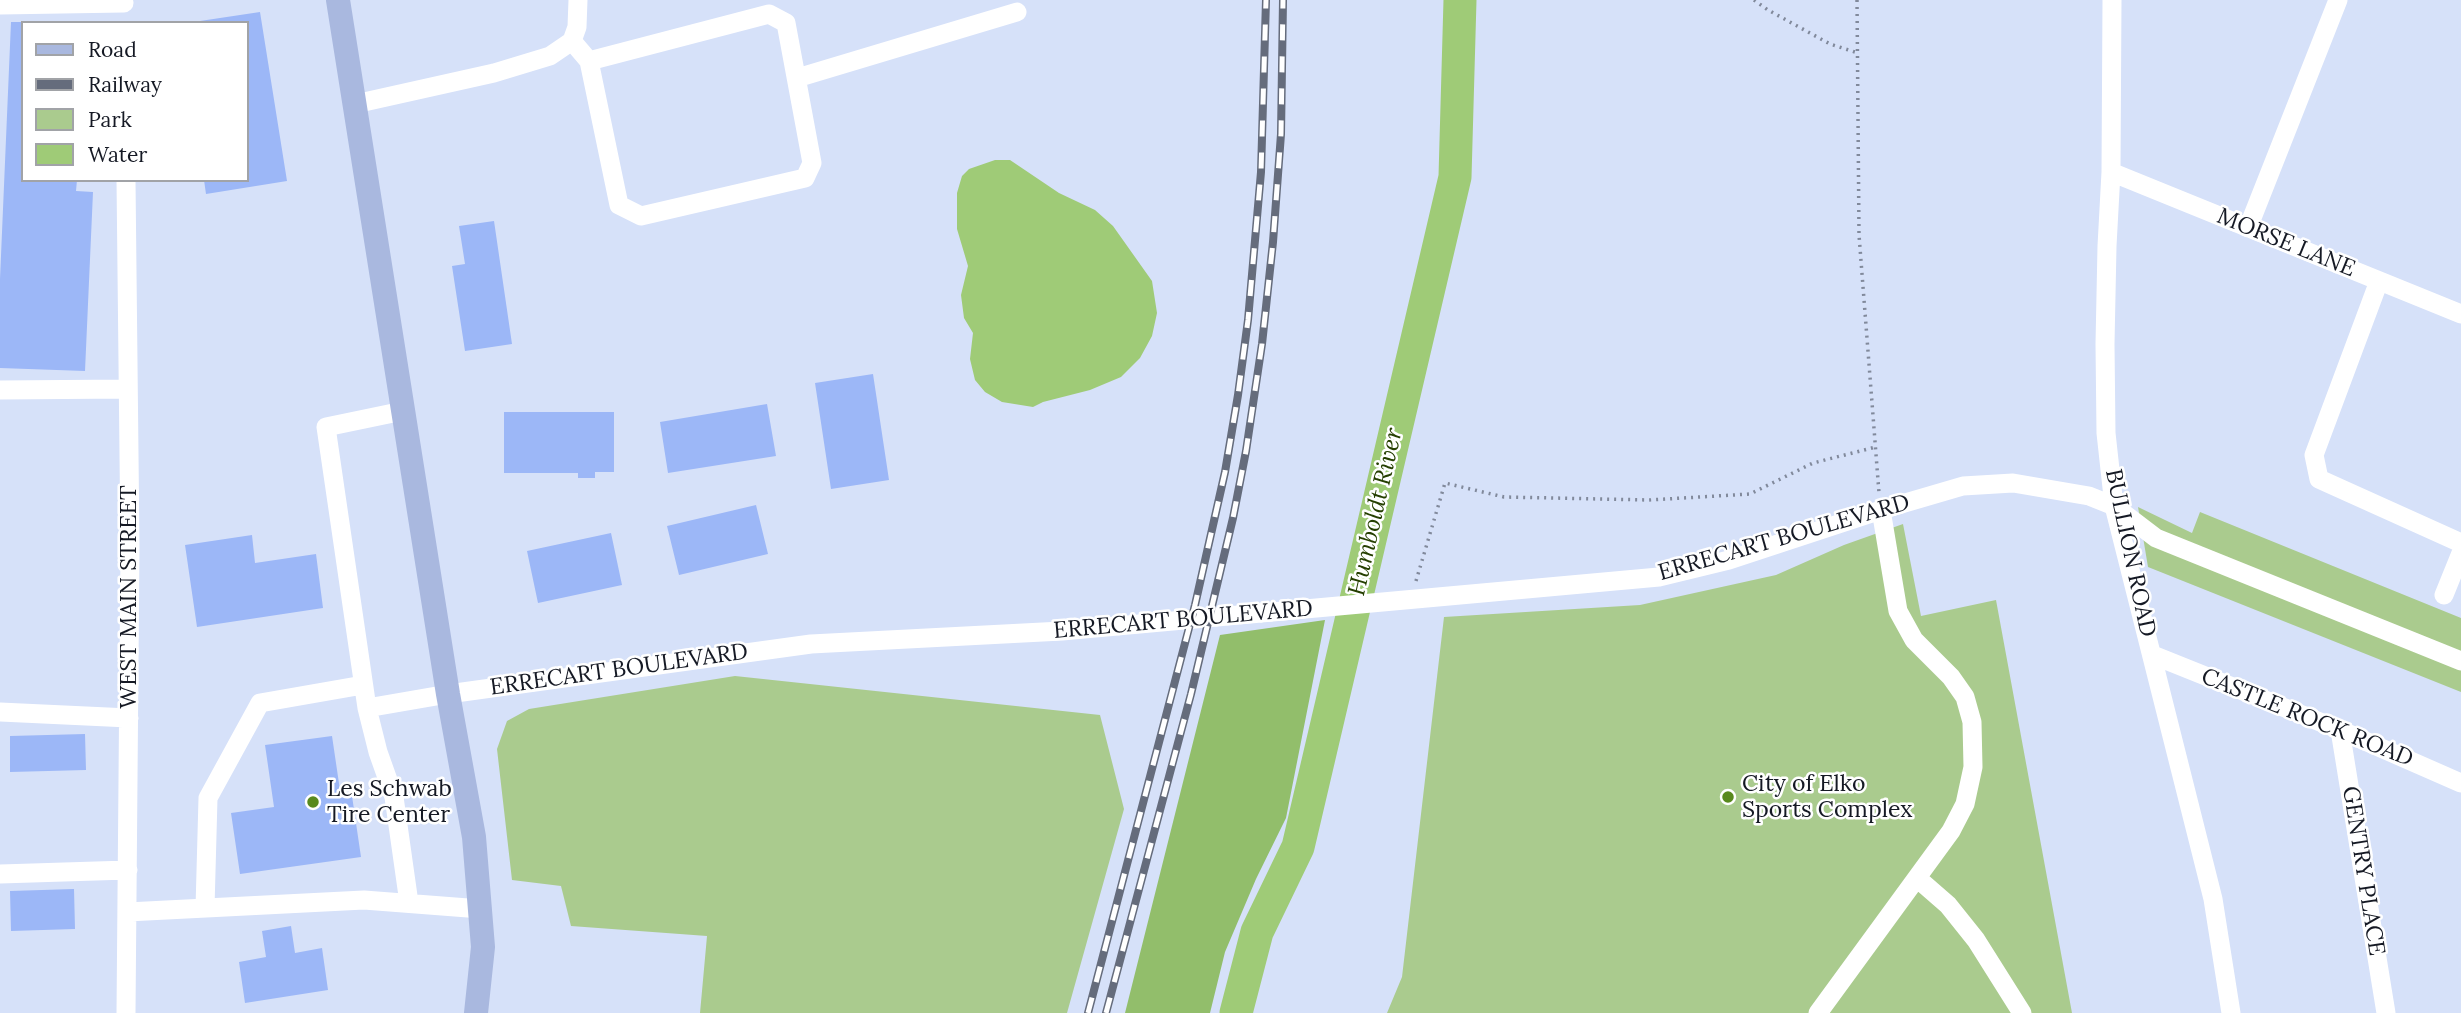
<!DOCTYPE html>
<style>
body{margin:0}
#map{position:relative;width:2461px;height:1013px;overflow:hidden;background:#d6e1f9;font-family:Lora,serif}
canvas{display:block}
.legend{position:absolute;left:21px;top:21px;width:228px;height:161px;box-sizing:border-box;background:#fff;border:2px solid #a1a3a7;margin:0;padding:9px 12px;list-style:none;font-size:21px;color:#151924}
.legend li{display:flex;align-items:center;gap:14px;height:35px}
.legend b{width:35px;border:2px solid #a1a3a7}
</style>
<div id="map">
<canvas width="2461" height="1013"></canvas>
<ul class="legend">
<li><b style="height:9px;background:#a9b8df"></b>Road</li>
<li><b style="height:9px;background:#656c7c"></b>Railway</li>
<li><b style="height:19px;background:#aacb8e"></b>Park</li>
<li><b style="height:19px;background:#9fcb77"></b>Water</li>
</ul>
</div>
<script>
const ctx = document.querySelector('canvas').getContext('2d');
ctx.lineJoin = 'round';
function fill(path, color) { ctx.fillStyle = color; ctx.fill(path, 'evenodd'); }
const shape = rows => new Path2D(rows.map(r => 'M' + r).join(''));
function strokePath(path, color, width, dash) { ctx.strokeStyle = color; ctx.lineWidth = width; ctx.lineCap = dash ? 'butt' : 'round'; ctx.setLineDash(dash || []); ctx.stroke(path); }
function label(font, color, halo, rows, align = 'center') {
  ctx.font = font + ' Lora,serif'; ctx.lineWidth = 5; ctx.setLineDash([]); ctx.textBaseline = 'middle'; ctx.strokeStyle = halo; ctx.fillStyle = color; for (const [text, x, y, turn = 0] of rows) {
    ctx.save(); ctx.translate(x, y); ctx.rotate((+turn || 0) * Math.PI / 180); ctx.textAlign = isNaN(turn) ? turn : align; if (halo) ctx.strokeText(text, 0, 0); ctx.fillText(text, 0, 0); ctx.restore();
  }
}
const green = shape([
 [2138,507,2192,533,2200,512,2461,618,2461,692,2148,567],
 [1903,524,1921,616,1996,600,2072,1013,1387,1013,1402,977,1444,617,1640,605,1776,575,1844,545],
 [735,676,1100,715,1124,809,1067,1013,700,1013,707,936,571,926,561,886,512,880,497,749,507,721,529,709]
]);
const forest = shape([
 [1325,620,1286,818,1256,879,1225,952,1210,1013,1125,1013,1220,635]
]);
const water = shape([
 [995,160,1010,160,1059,193,1095,210,1113,226,1152,281,1157,313,1152,336,1140,358,1121,377,1090,390,1043,402,1033,407,1002,402,985,392,975,380,970,359,973,333,964,318,961,295,968,266,957,229,957,193,962,176,969,169]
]);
const river = shape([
 [1236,1013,1257,932,1298,847,1455,177,1460,0]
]);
const building = shape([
 [260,12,287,181,206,194,204,180,247,180,247,23,200,21],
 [11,22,23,22,23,180,77,180,76,191,93,192,85,371,0,368,0,279],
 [494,221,512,344,465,351,452,266,465,264,459,226],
 [873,374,889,480,831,489,815,383],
 [767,404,776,456,668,473,660,422],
 [504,412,614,412,614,472,595,472,595,478,578,478,578,473,504,473],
 [756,505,768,554,679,575,667,526],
 [611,533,622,585,538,603,527,551],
 [252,535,255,563,316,554,323,608,197,627,185,545],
 [85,734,86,770,10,772,10,736],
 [332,736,341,797,352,796,361,857,240,874,231,813,274,807,265,745],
 [74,889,75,929,11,931,10,891],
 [291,926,295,953,322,948,328,990,245,1003,239,962,266,957,262,931]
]);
const path = shape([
 [1754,0,1768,10,1830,44,1858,53],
 [1857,0,1859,235,1879,493],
 [1416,581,1445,483,1504,497,1649,500,1750,494,1813,463,1876,447]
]);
const minor = shape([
 [2112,0,2111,172,2107,246,2105,344,2106,433,2114,506,2213,899,2231,1013],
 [0,5,124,3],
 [572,41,589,61,619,205,641,216,805,178,812,163,786,23,769,14,589,61],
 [572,41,577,27,578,0],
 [797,78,1017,12],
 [355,104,494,73,550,56,572,41],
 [2111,172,2461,314],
 [2248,228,2338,0],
 [2379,281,2314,455,2319,479,2461,543],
 [0,390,128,389],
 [403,411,326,427,367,708,378,752,394,797,409,903],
 [2444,595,2461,553],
 [2153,655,2340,730,2461,783],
 [367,708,448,694,811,644,1062,631,1659,577,1729,560,1881,510,1963,486,2013,483,2089,496,2114,506,2156,538,2461,661],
 [0,712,129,718],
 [2340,730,2386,1013],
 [0,874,128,870],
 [1917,878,1948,905,1976,940,2022,1013],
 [205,908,208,798,260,703,363,685],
 [127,912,364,900,481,909],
 [126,1013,130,546,126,180],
 [1818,1013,1951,831,1965,804,1973,767,1972,722,1965,697,1951,677,1914,640,1898,611,1881,510]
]);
const major = shape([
 [338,0,448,694,474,837,483,947,476,1013]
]);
const rail = shape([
 [1088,1013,1195,605,1225,472,1238,395,1248,320,1261,172,1266,0],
 [1106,1013,1191,694,1233,518,1246,451,1262,344,1273,242,1281,134,1283,0]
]);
const markers = [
 [1728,797,7,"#58891d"],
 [313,802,7,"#58891d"]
];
const streetNames = [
 ["MORSE LANE",2286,243,22],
 ["ERRECART BOULEVARD",1784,538,-16],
 ["BULLION ROAD",2130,553,78],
 ["WEST MAIN STREET",129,597,-90],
 ["ERRECART BOULEVARD",1183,620,-5],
 ["ERRECART BOULEVARD",619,670,-8],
 ["CASTLE ROCK ROAD",2307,718,22],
 ["GENTRY PLACE",2363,871,81]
];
const poiNames = [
 ["City of Elko",1742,784],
 ["Sports Complex",1742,810],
 ["Les Schwab",327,789],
 ["Tire Center",327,815]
];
const waterNames = [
 ["Humboldt River",1376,512,-77]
];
fill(green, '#aacb8e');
fill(forest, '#92be6b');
fill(water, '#9fcb77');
strokePath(river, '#9fcb77', 33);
fill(building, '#9cb7f7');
strokePath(path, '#81899b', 3.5, [2, 5]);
strokePath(minor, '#fff', 19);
strokePath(major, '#a9b8df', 24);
strokePath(rail, '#656c7c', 8);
strokePath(rail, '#fff', 5, [16]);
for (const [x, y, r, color] of markers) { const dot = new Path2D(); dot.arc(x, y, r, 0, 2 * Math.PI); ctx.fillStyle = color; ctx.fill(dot); strokePath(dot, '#fff', 2.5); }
label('23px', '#151924', '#fff', streetNames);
label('23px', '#151924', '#fff', poiNames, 'left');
label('italic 24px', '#253f01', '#fff', waterNames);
</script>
